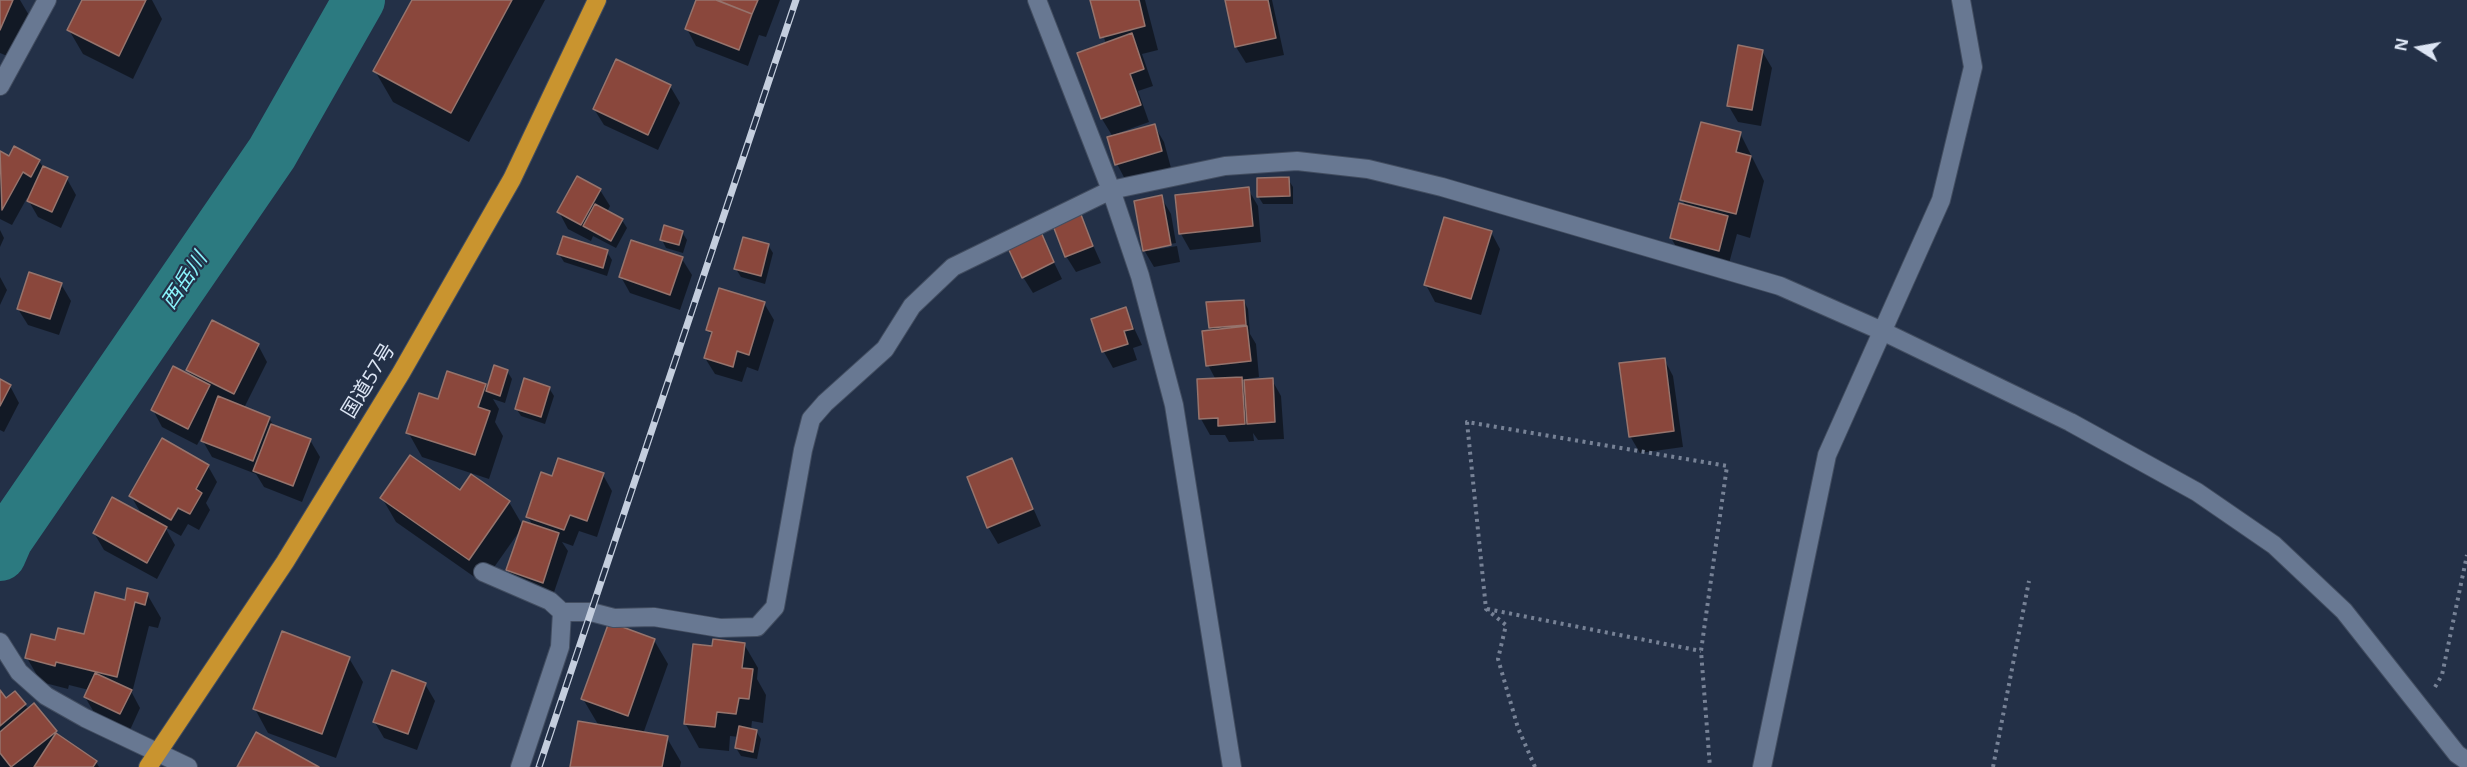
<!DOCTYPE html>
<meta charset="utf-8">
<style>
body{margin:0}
#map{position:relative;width:2467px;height:767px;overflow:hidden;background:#233047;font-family:"Open Sans",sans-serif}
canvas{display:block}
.north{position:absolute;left:2389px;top:18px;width:60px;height:60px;-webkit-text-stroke:4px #233047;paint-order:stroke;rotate:281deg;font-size:16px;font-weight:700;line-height:24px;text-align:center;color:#dce5f4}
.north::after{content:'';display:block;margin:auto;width:21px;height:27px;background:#dce5f4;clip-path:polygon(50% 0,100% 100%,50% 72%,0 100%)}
</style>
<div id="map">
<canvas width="2467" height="767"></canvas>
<div class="north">N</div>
</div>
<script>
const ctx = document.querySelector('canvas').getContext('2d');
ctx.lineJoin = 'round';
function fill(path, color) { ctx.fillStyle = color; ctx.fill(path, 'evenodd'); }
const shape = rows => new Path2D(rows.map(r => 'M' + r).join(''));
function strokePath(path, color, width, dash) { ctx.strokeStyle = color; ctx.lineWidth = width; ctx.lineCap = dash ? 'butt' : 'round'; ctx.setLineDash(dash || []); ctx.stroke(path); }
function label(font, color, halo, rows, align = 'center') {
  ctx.font = font + ' "Open Sans","Noto Sans JP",sans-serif'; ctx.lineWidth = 4.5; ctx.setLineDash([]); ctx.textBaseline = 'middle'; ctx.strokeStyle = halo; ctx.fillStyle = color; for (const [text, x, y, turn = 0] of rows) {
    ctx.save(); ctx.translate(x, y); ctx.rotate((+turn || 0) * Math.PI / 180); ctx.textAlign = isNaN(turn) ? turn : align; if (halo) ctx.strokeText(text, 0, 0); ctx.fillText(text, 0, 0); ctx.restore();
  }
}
const shadow = shape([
 [0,0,20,0,30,17,12,58,0,53],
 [84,0,152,0,162,19,133,79,83,54,69,30],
 [413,0,545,0,469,142,393,102,375,71],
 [696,0,780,0,766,37,759,35,748,66,696,46,687,29],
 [1092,0,1145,0,1158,50,1142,54,1153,86,1138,91,1149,122,1113,135,1114,137,1154,125,1164,142,1171,168,1126,181,1117,164,1113,137,1102,119,1079,54,1106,44],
 [1226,0,1272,0,1284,55,1246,63,1236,47],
 [1762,51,1772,68,1761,126,1738,122,1728,105],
 [670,86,680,103,658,150,604,125,594,109],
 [1740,133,1764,181,1750,238,1737,234,1728,267,1681,255,1671,238,1686,206,1682,200],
 [0,153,10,158,39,161,43,167,67,179,76,195,61,228,38,217,27,198,12,225,0,219],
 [1288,179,1293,187,1293,204,1263,204,1258,196],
 [1248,189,1258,206,1261,242,1190,250,1181,234],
 [600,190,610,206,607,212,622,220,627,228,616,248,593,236,591,241,568,229,559,212],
 [1161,197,1171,214,1176,243,1148,248,1148,251,1177,246,1180,262,1154,267,1144,250],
 [1079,214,1101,263,1076,272,1066,256],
 [0,230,4,238,0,247],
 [682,232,687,240,683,253,666,248,662,240],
 [1491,232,1500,249,1481,315,1435,302,1426,285],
 [1040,234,1062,279,1033,293,1023,277],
 [768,245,773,253,765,284,741,277,736,269],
 [607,252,612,260,607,276,564,262,559,254],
 [682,259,692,275,680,310,630,293,621,277],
 [0,277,7,290,0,305],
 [61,284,71,301,59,335,28,325,18,309],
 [1244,301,1248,309,1250,334,1256,344,1259,377,1247,379,1248,381,1272,380,1281,396,1284,439,1258,440,1253,433,1254,441,1229,442,1225,435,1210,435,1201,419,1216,380,1208,365,1212,331,1210,327],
 [764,303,774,320,758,371,747,367,742,382,715,374,705,358,712,337,708,330],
 [1125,309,1142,345,1133,348,1137,360,1113,368,1104,352,1093,320],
 [258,345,267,362,244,408,269,418,274,426,310,440,320,457,302,502,264,487,256,474,212,457,201,438,197,445,162,427,153,410,192,377,188,370],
 [1664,359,1673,376,1683,447,1640,453,1630,436],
 [507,371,512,379,505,403,493,399,499,409,495,422,503,436,489,479,422,457,408,432,439,401,485,385,488,390],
 [0,381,10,386,19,403,4,432,0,430],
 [549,388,554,396,545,424,521,416,516,408],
 [1012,460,1041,526,998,544,988,527],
 [208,466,217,482,206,503,210,510,199,530,188,524,181,536,165,527,175,545,157,579,104,550,94,533,142,515,131,496],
 [603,475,612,491,597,537,579,531,573,546,562,542,568,551,552,598,517,586,508,570,521,529,483,583,396,522,382,498,460,492,509,502,523,526,533,526,528,517,553,478],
 [147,594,161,618,158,628,149,626,132,693,140,708,130,730,95,714,85,697,89,690,69,685,68,689,41,682,27,658,56,642,85,636,126,601],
 [654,640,668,664,643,734,667,738,681,762,680,767,572,767,599,726,583,699],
 [744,644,758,668,757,679,766,695,763,723,752,721,751,730,756,731,761,739,757,759,741,756,736,748,739,737,730,736,729,751,699,748,685,723,713,648],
 [349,658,363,682,336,758,268,733,255,709],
 [425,684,435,701,417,750,384,738,374,721],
 [0,693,6,700,25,705,58,737,96,762,99,767,0,767]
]);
const river = shape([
 [0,555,7,539,272,153,359,0]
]);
const building = shape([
 [0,0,13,0,0,30,0,0],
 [82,0,146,0,119,56,67,30,82,0],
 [412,0,512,0,451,113,373,71,412,0],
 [696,0,716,0,752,14,739,50,685,29,696,0],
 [717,0,758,0,752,14,717,0],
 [1090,0,1139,0,1145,26,1100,38,1090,0],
 [1225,0,1268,0,1276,38,1235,47,1225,0],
 [1132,33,1144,69,1130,74,1141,105,1101,119,1077,53,1132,33],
 [1738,45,1763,50,1752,110,1727,106,1738,45],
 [616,59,671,85,648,135,593,109,616,59],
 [1701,122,1741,132,1736,152,1751,156,1736,214,1680,200,1701,122],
 [1155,124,1162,151,1115,165,1107,137,1155,124],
 [14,146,40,160,31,177,23,172,2,210,0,151,9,156,14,146],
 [43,166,68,177,52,212,27,201,43,166],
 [577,176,601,189,581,225,557,212,577,176],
 [1289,177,1290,196,1257,197,1257,178,1289,177],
 [1249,187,1253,226,1179,234,1175,195,1249,187],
 [1162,195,1171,245,1143,251,1134,201,1162,195],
 [1679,203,1728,216,1719,251,1670,238,1679,203],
 [595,204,623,219,611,241,583,226,595,204],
 [1080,212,1093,246,1065,257,1052,223,1080,212],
 [1444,217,1492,231,1471,299,1424,285,1444,217],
 [664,225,683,231,679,245,660,240,664,225],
 [1041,232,1054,262,1022,278,1008,248,1041,232],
 [563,236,608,250,603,268,557,254,563,236],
 [743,237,769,244,761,276,734,269,743,237],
 [631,240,683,257,670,295,619,277,631,240],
 [29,272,62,283,50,319,17,309,29,272],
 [719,288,765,302,749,355,737,351,733,367,704,358,712,332,706,330,719,288],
 [1244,300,1246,325,1209,328,1206,302,1244,300],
 [1126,307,1133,329,1124,331,1128,344,1102,352,1091,319,1126,307],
 [212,320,259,344,234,394,186,370,212,320],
 [1247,326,1251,361,1206,366,1202,331,1247,326],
 [1665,358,1674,431,1629,437,1619,363,1665,358],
 [494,365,508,370,500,396,486,391,494,365],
 [173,366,210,385,188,429,151,410,173,366],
 [447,371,486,384,478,407,490,411,475,455,406,433,419,393,438,399,447,371],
 [1242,377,1245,424,1218,426,1218,418,1199,419,1197,379,1242,377],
 [524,378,550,387,541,417,515,409,524,378],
 [1273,378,1275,422,1247,424,1244,380,1273,378],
 [0,379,11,385,0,406,0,379],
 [218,396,270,417,253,461,201,441,218,396],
 [271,424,311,439,293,486,253,471,271,424],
 [162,438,209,465,196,489,202,493,190,514,178,508,171,520,129,496,162,438],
 [410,455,460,490,471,474,510,501,469,560,380,498,410,455],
 [558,458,604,473,587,521,570,515,564,530,526,517,541,472,552,476,558,458],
 [1012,458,1033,509,987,528,967,477,1012,458],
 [112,497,167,527,147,563,93,533,112,497],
 [523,521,559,533,543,583,506,570,523,521],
 [127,588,148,593,145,605,135,602,117,677,56,662,55,666,25,658,31,634,55,640,58,628,84,634,95,592,125,600,127,588],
 [609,622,655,639,628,716,581,699,609,622],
 [282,631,350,657,322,734,253,709,282,631],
 [713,639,745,643,742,668,753,669,749,699,739,698,736,714,717,712,715,727,684,724,693,644,712,646,713,639],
 [392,670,426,683,408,734,373,722,392,670],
 [95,673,132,690,120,714,84,697,95,673],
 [0,690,6,698,15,691,26,704,0,726,0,690],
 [34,703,57,731,11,767,0,753,0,732,34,703],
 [578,721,668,736,662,767,570,767,578,721],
 [739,726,757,730,753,752,735,748,739,726],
 [256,732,319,767,237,767,256,732],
 [56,733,97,761,93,767,34,767,56,733]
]);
const path = shape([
 [1487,609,1701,651],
 [2435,687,2442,675,2467,555],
 [1535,767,1518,728,1498,659,1506,625,1486,609,1467,422,1727,466,1701,651,1710,767],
 [1993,767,2029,581]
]);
const minor = shape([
 [1037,0,1111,190,1140,276,1174,405,1232,767],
 [0,86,47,0],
 [483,572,550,601,562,612],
 [0,642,19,672,46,696,85,718,188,767],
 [520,767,560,647,562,612,591,612,614,618,654,617,720,628,757,627,775,607,803,450,811,419,825,403,885,349,912,306,953,267,1111,190,1225,166,1297,161,1368,169,1442,187,1780,286,1882,331,2070,422,2197,492,2274,545,2344,611,2457,754,2467,761],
 [1762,767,1827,455,1941,200,1973,67,1961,0]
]);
const highway = shape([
 [148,767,285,562,401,373,512,179,597,0]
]);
const rail = shape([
 [539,767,796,0]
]);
const streetNames = [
 ["国道57号",369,381,-59]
];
const waterNames = [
 ["西岳川",185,281,-56]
];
fill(shadow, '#0007');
strokePath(river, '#2c7a80', 52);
fill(building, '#8a473c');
strokePath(building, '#96746d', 1.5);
strokePath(minor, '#424d60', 20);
strokePath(highway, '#424d60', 20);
strokePath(path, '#778296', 4, [3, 4.5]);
strokePath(minor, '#687892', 18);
strokePath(highway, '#c9942f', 18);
strokePath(rail, '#c4cede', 7);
strokePath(rail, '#233047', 4.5, [14]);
label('20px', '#dce5f4', '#233047', streetNames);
label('italic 21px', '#8af4fc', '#233047', waterNames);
</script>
